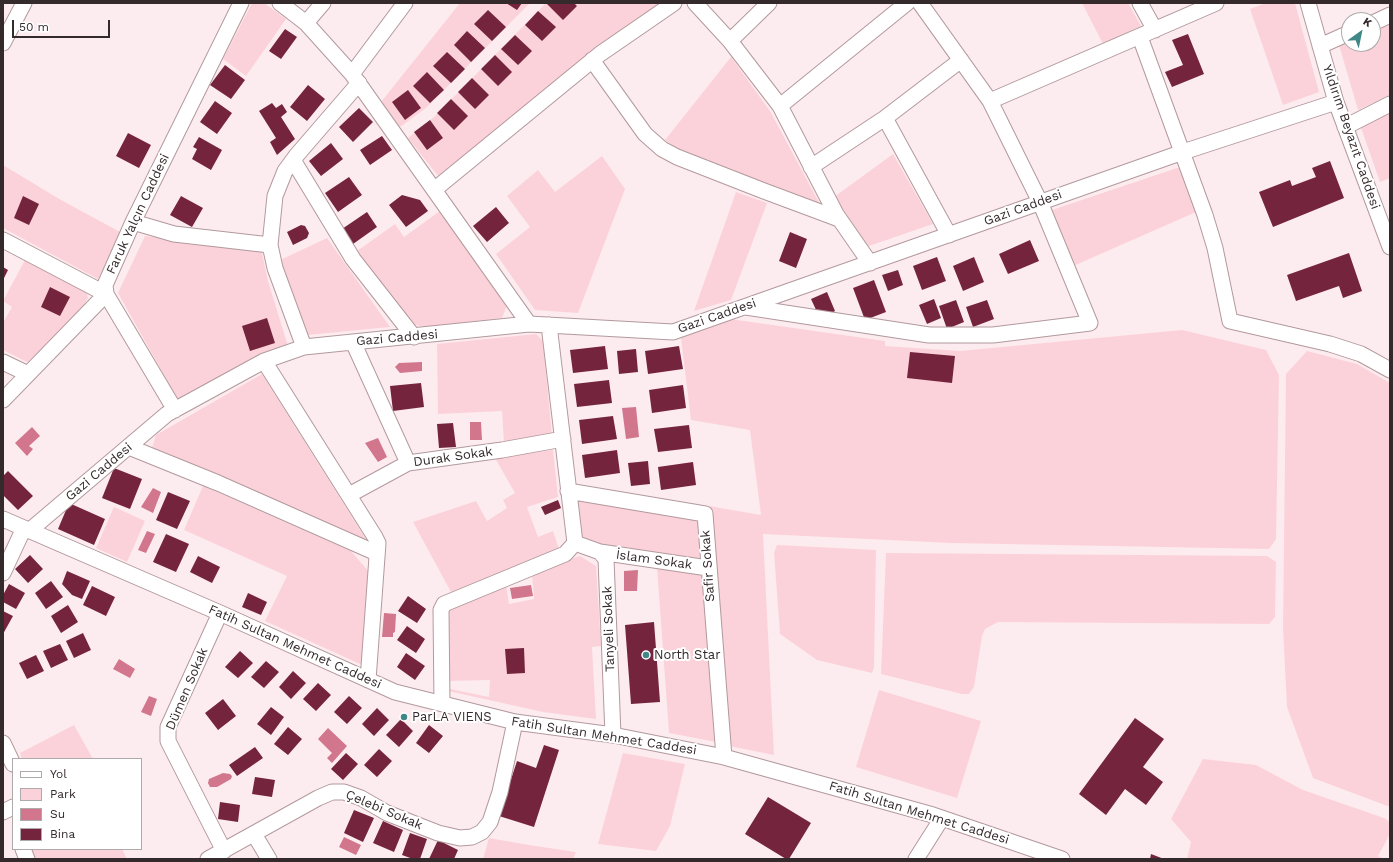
<!DOCTYPE html>
<meta charset="utf-8">
<style>
body{margin:0}
#map{position:relative;width:1393px;height:862px;overflow:hidden;background:#fdecef;font-family:"Work Sans",sans-serif}
canvas{display:block}
.frame{position:absolute;inset:0;border:4px solid #342a2c;pointer-events:none}
.legend{position:absolute;left:12px;top:758px;width:130px;height:92px;box-sizing:border-box;background:#fff;border:1px solid #aeaaab;margin:0;padding:5px 7px;list-style:none;font-size:12px;color:#342a2c}
.legend li{display:flex;align-items:center;gap:8px;height:20px}
.legend b{width:20px;border:1px solid #aeaaab}
.north{position:absolute;left:1341px;top:12px;width:40px;height:40px;box-sizing:border-box;background:#fff;border:1px solid #aeaaab;border-radius:50%;rotate:33deg;font-size:11px;font-weight:700;line-height:16px;text-align:center;color:#342a2c}
.north::after{content:'';display:block;margin:auto;width:14px;height:18px;background:#408888;clip-path:polygon(50% 0,100% 100%,50% 72%,0 100%)}
.scale{position:absolute;left:12px;top:20px;width:98px;height:18px;box-sizing:border-box;border:2px solid #342a2c;border-top:0;padding-left:5px;font-size:12px;line-height:14px;white-space:nowrap;color:#342a2c;-webkit-text-stroke:3px #fff;paint-order:stroke}
</style>
<div id="map">
<canvas width="1393" height="862"></canvas>
<div class="frame"></div>
<ul class="legend">
<li><b style="height:5px;background:#fff"></b>Yol</li>
<li><b style="height:11px;background:#fcd2da"></b>Park</li>
<li><b style="height:11px;background:#d1768c"></b>Su</li>
<li><b style="height:11px;background:#75243e"></b>Bina</li>
</ul>
<div class="north">K</div>
<div class="scale">50 m</div>
</div>
<script>
const ctx = document.querySelector('canvas').getContext('2d');
ctx.lineJoin = 'round';
function fill(path, color) { ctx.fillStyle = color; ctx.fill(path, 'evenodd'); }
const shape = rows => new Path2D(rows.map(r => 'M' + r).join(''));
function strokePath(path, color, width, dash) { ctx.strokeStyle = color; ctx.lineWidth = width; ctx.lineCap = dash ? 'butt' : 'round'; ctx.setLineDash(dash || []); ctx.stroke(path); }
function label(font, color, halo, rows, align = 'center') {
  ctx.font = font + ' "Work Sans",sans-serif'; ctx.lineWidth = 4; ctx.setLineDash([]); ctx.textBaseline = 'middle'; ctx.strokeStyle = halo; ctx.fillStyle = color; for (const [text, x, y, turn = 0] of rows) {
    ctx.save(); ctx.translate(x, y); ctx.rotate((+turn || 0) * Math.PI / 180); ctx.textAlign = isNaN(turn) ? turn : align; if (halo) ctx.strokeText(text, 0, 0); ctx.fillText(text, 0, 0); ctx.restore();
  }
}
const green = shape([
 [252,3,264,3,286,19,246,76,223,59],
 [460,3,530,3,426,108,400,127,381,102],
 [546,3,663,3,612,38,438,176,408,138,435,116],
 [1082,3,1128,3,1141,26,1103,44],
 [1266,3,1295,3,1319,92,1283,105,1250,9],
 [1390,22,1390,95,1358,110,1339,45,1349,40,1349,44,1373,44,1373,30],
 [731,57,770,111,822,208,680,150,665,140],
 [1390,111,1390,178,1380,182,1360,125],
 [893,154,933,224,866,247,834,197],
 [602,156,625,189,578,313,535,310,496,254,530,227,507,196,538,170,555,192],
 [3,165,61,200,122,233,98,279,3,228],
 [1180,167,1196,212,1071,267,1049,211],
 [736,192,767,203,731,300,694,311],
 [440,211,508,303,502,318,424,327,412,324,357,251,395,224,404,237],
 [145,236,261,248,268,281,288,346,178,400,118,293],
 [327,238,390,327,308,335,278,261],
 [26,258,86,289,88,298,78,315,31,364,3,350,3,323,12,307,3,301],
 [730,319,885,341,885,346,960,351,1182,330,1266,350,1279,375,1276,539,1269,549,951,543,763,534,774,755,729,746,709,506,761,515,750,430,691,420,681,338],
 [536,334,543,341,552,436,504,443,502,411,438,414,437,344],
 [1307,351,1357,364,1390,383,1390,807,1313,778,1287,707,1283,628,1286,374],
 [262,374,365,538,363,542,152,448,156,435],
 [553,450,558,497,527,507,538,537,553,531,559,549,451,592,413,522,476,501,487,521,507,508,503,500,515,493,495,458],
 [203,486,351,551,370,573,363,663,360,664,265,621,287,576,184,530],
 [574,498,698,520,700,562,578,540],
 [114,507,145,521,127,562,96,548],
 [777,545,876,550,874,668,872,673,817,660,780,634,774,553],
 [886,553,1267,556,1276,562,1275,617,1269,624,998,622,985,629,982,636,974,687,969,694,962,694,881,674],
 [580,556,596,566,601,646,592,647,596,719,543,712,448,691,448,687,450,689,489,697,490,680,447,681,444,610,534,570],
 [532,574,534,599,509,604,506,585],
 [657,567,703,575,716,742,669,733],
 [879,690,981,721,957,798,856,767],
 [74,725,93,759,22,759,20,753],
 [623,753,685,764,670,826,656,851,598,844],
 [1203,759,1256,765,1303,790,1384,818,1390,822,1390,834,1378,856,1384,859,1187,859,1191,842,1171,819],
 [489,838,529,845,576,852,573,859,483,859],
 [31,849,122,849,127,859,36,859]
]);
const water = shape([
 [422,362,422,371,400,373,395,367,399,363],
 [636,407,639,437,626,439,622,408],
 [470,422,481,422,482,440,470,440],
 [32,427,40,436,29,446,33,449,27,456,15,443],
 [378,438,387,457,378,462,365,443],
 [153,488,161,492,153,513,141,507],
 [147,531,155,534,146,553,138,550],
 [638,570,637,591,624,591,624,571],
 [531,585,533,596,512,599,510,588],
 [384,613,396,614,395,632,393,633,393,637,382,637],
 [119,659,135,669,130,678,113,669],
 [149,696,157,699,151,716,141,712],
 [328,728,347,746,332,763,327,758,332,753,318,739],
 [223,773,230,774,232,776,231,779,217,787,210,787,208,783,209,779],
 [344,837,361,845,356,855,339,847]
]);
const building = shape([
 [506,3,522,3,517,10],
 [546,3,574,3,577,6,563,20],
 [488,10,506,27,492,41,474,24],
 [538,11,556,27,542,41,525,25],
 [285,29,297,37,281,59,269,51],
 [467,31,485,48,471,62,454,45],
 [1188,34,1204,74,1172,87,1165,72,1183,65,1172,40],
 [515,35,532,51,518,65,501,49],
 [447,52,465,69,451,83,433,66],
 [495,55,512,72,498,86,481,69],
 [225,65,245,80,231,99,210,85],
 [427,72,444,90,430,103,413,86],
 [472,78,489,95,475,109,458,92],
 [308,85,325,99,307,121,290,107],
 [408,90,421,108,405,120,392,102],
 [451,99,468,116,454,130,437,113],
 [215,101,232,113,217,134,200,122],
 [272,103,276,108,282,104,287,112,281,117,295,139,277,155,270,142,276,138,259,111],
 [359,108,373,122,353,142,339,127],
 [430,120,443,138,427,150,414,132],
 [128,133,151,145,139,168,116,156],
 [382,136,392,150,370,165,360,150],
 [199,137,222,150,211,170,192,159,197,149,193,147],
 [331,143,343,159,321,176,309,161],
 [1330,161,1344,198,1273,227,1259,192,1290,180,1292,186,1316,177,1312,168],
 [349,177,362,195,338,212,325,193],
 [402,195,420,200,428,211,406,227,389,205],
 [23,196,39,204,29,225,14,218],
 [181,196,203,208,192,227,170,215],
 [496,207,509,223,487,242,473,226],
 [367,212,377,227,353,244,342,229],
 [301,225,305,226,309,233,307,238,293,245,287,232],
 [790,232,807,239,796,268,779,261],
 [1030,240,1039,261,1008,274,999,254],
 [1349,253,1362,291,1343,298,1339,286,1296,301,1287,275],
 [937,257,946,281,922,290,913,266],
 [974,257,984,282,963,291,953,266],
 [3,267,8,270,3,280],
 [898,270,903,285,888,291,882,275],
 [874,280,886,312,865,320,853,288],
 [50,287,70,297,60,316,41,307],
 [827,292,835,311,830,314,817,312,811,299],
 [934,299,941,318,927,324,919,305],
 [956,300,964,322,947,329,939,306],
 [987,300,994,319,973,327,966,307],
 [267,318,275,343,250,351,242,326],
 [605,346,608,369,573,373,570,350],
 [679,346,683,369,648,374,645,351],
 [636,349,638,372,619,374,617,351],
 [910,352,955,356,952,383,907,378],
 [609,380,612,403,577,407,574,384],
 [421,383,424,407,393,411,390,386],
 [683,385,686,408,652,413,649,390],
 [613,416,617,439,582,444,579,420],
 [453,423,456,447,439,448,437,424],
 [689,425,692,448,658,452,654,429],
 [617,450,620,473,585,478,582,455],
 [648,461,650,484,631,486,628,463],
 [693,462,696,485,661,490,658,467],
 [114,468,142,479,130,509,102,498],
 [8,471,33,496,18,510,3,495,3,476],
 [168,492,190,501,177,529,156,520],
 [558,500,561,508,545,515,541,507],
 [69,503,105,519,94,545,58,529],
 [166,534,189,544,176,572,153,562],
 [30,555,43,569,28,583,15,569],
 [198,556,220,567,212,583,190,572],
 [67,571,90,581,82,599,72,595,62,584],
 [51,581,63,597,46,609,35,593],
 [9,584,25,593,16,609,3,602,3,595],
 [92,586,115,597,106,616,83,605],
 [248,593,267,602,261,615,242,607],
 [408,596,426,609,417,623,398,611],
 [68,605,78,622,61,633,51,616],
 [3,611,13,616,3,634],
 [654,622,660,702,631,704,625,625],
 [407,626,425,639,416,653,397,640],
 [83,633,91,650,74,658,66,641],
 [60,644,68,660,51,668,43,651],
 [524,648,525,673,507,674,505,649],
 [240,651,253,663,238,678,225,667],
 [406,653,425,666,415,680,397,667],
 [36,655,44,671,27,679,19,663],
 [266,661,279,672,264,688,251,677],
 [293,671,306,683,291,699,279,687],
 [318,683,331,695,316,711,303,699],
 [349,696,362,708,347,724,334,712],
 [223,699,236,716,218,730,205,713],
 [271,707,284,717,271,735,257,724],
 [377,708,389,720,374,736,362,724],
 [1135,718,1164,739,1143,767,1163,782,1146,805,1125,789,1106,815,1079,794],
 [401,719,413,731,399,747,386,735],
 [429,725,443,736,429,753,416,743],
 [288,727,302,739,288,755,274,744],
 [544,745,559,750,534,827,499,816,517,761,536,768],
 [255,747,263,758,237,776,229,765],
 [379,749,392,761,377,777,364,765],
 [346,753,358,764,343,780,331,769],
 [255,777,275,780,272,797,252,794],
 [768,797,811,823,789,859,786,859,745,834],
 [220,802,240,805,238,822,218,819],
 [354,810,374,818,363,842,344,833],
 [383,821,403,830,394,852,373,843],
 [410,833,427,839,420,859,413,859,402,855],
 [438,840,458,850,454,859,429,859],
 [1151,854,1164,859,1150,859]
]);
const minor = shape([
 [280,3,306,23,352,74,529,324],
 [695,3,730,41,780,106,836,214,870,263],
 [1140,3,1155,30],
 [1308,3,1336,102,1390,247],
 [306,23,323,3],
 [1373,23,1390,15],
 [1140,37,1205,215,1215,248,1230,321,1330,344,1361,354,1390,370],
 [730,41,769,3],
 [3,43,24,3],
 [1320,46,1349,33],
 [592,60,645,134,662,149,677,157,764,191,839,219],
 [352,74,405,3],
 [990,101,1216,3],
 [780,106,907,3],
 [885,118,949,235],
 [1345,127,1390,104],
 [293,160,353,259,414,337],
 [811,167,885,118,961,60],
 [434,190,600,54,674,3],
 [133,222,174,234,270,245],
 [3,240,106,294,175,410],
 [106,294,105,285,133,222,241,3],
 [746,307,929,335,993,335,1090,323,1040,202,990,101,920,3],
 [353,342,408,463],
 [304,347,275,268,270,245,275,196,285,171,296,156,359,83],
 [264,361,375,537,378,543,377,557],
 [3,362,28,374],
 [3,400,106,294],
 [129,447,218,483,374,552,377,557,368,680],
 [568,491,705,514,724,757],
 [349,495,408,463,502,450,563,439],
 [3,519,220,613,395,692,515,722,613,735,724,757,933,815,1062,859],
 [29,531,167,414,264,361,304,347,529,324,673,332,1183,152,1336,102],
 [575,543,600,552,606,559,613,735],
 [600,552,708,568],
 [3,573,24,528],
 [220,613,168,727,168,741,224,851],
 [442,704,441,610,444,604,565,554,575,543,549,325],
 [3,743,13,764],
 [3,812,13,807],
 [254,834,269,859],
 [23,849,27,859],
 [208,859,318,798,332,792,344,792,361,798,387,813,438,833,460,838,472,837,482,832,490,822,500,792,515,722],
 [916,859,942,818]
]);
const markers = [
 [646,655,4,"#408888"],
 [404,717,4,"#408888"]
];
const streetNames = [
 ["Yıldırım Beyazıt Caddesi",1351,137,71],
 ["Gazi Caddesi",1023,208,-20],
 ["Faruk Yalçın Caddesi",138,214,-65],
 ["Gazi Caddesi",717,316,-19],
 ["Gazi Caddesi",397,338,-5],
 ["Durak Sokak",453,457,-8],
 ["Gazi Caddesi",99,472,-40],
 ["İslam Sokak",654,560,8],
 ["Safir Sokak",708,566,-94],
 ["Tanyeli Sokak",609,629,-92],
 ["Fatih Sultan Mehmet Caddesi",295,647,24],
 ["Dümen Sokak",187,689,-67],
 ["Fatih Sultan Mehmet Caddesi",604,736,9],
 ["Çelebi Sokak",384,810,23],
 ["Fatih Sultan Mehmet Caddesi",919,813,17]
];
const poiNames = [
 ["North Star",654,655],
 ["ParLA VIENS",412,717]
];
fill(green, '#fcd2da');
fill(water, '#d1768c');
fill(building, '#75243e');
strokePath(minor, '#b2999d', 17);
strokePath(minor, '#fff', 15);
for (const [x, y, r, color] of markers) { const dot = new Path2D(); dot.arc(x, y, r, 0, 2 * Math.PI); ctx.fillStyle = color; ctx.fill(dot); strokePath(dot, '#fff', 1.5); }
label('13px', '#342a2c', '#fff', streetNames);
label('13px', '#342a2c', '#fff', poiNames, 'left');
</script>
